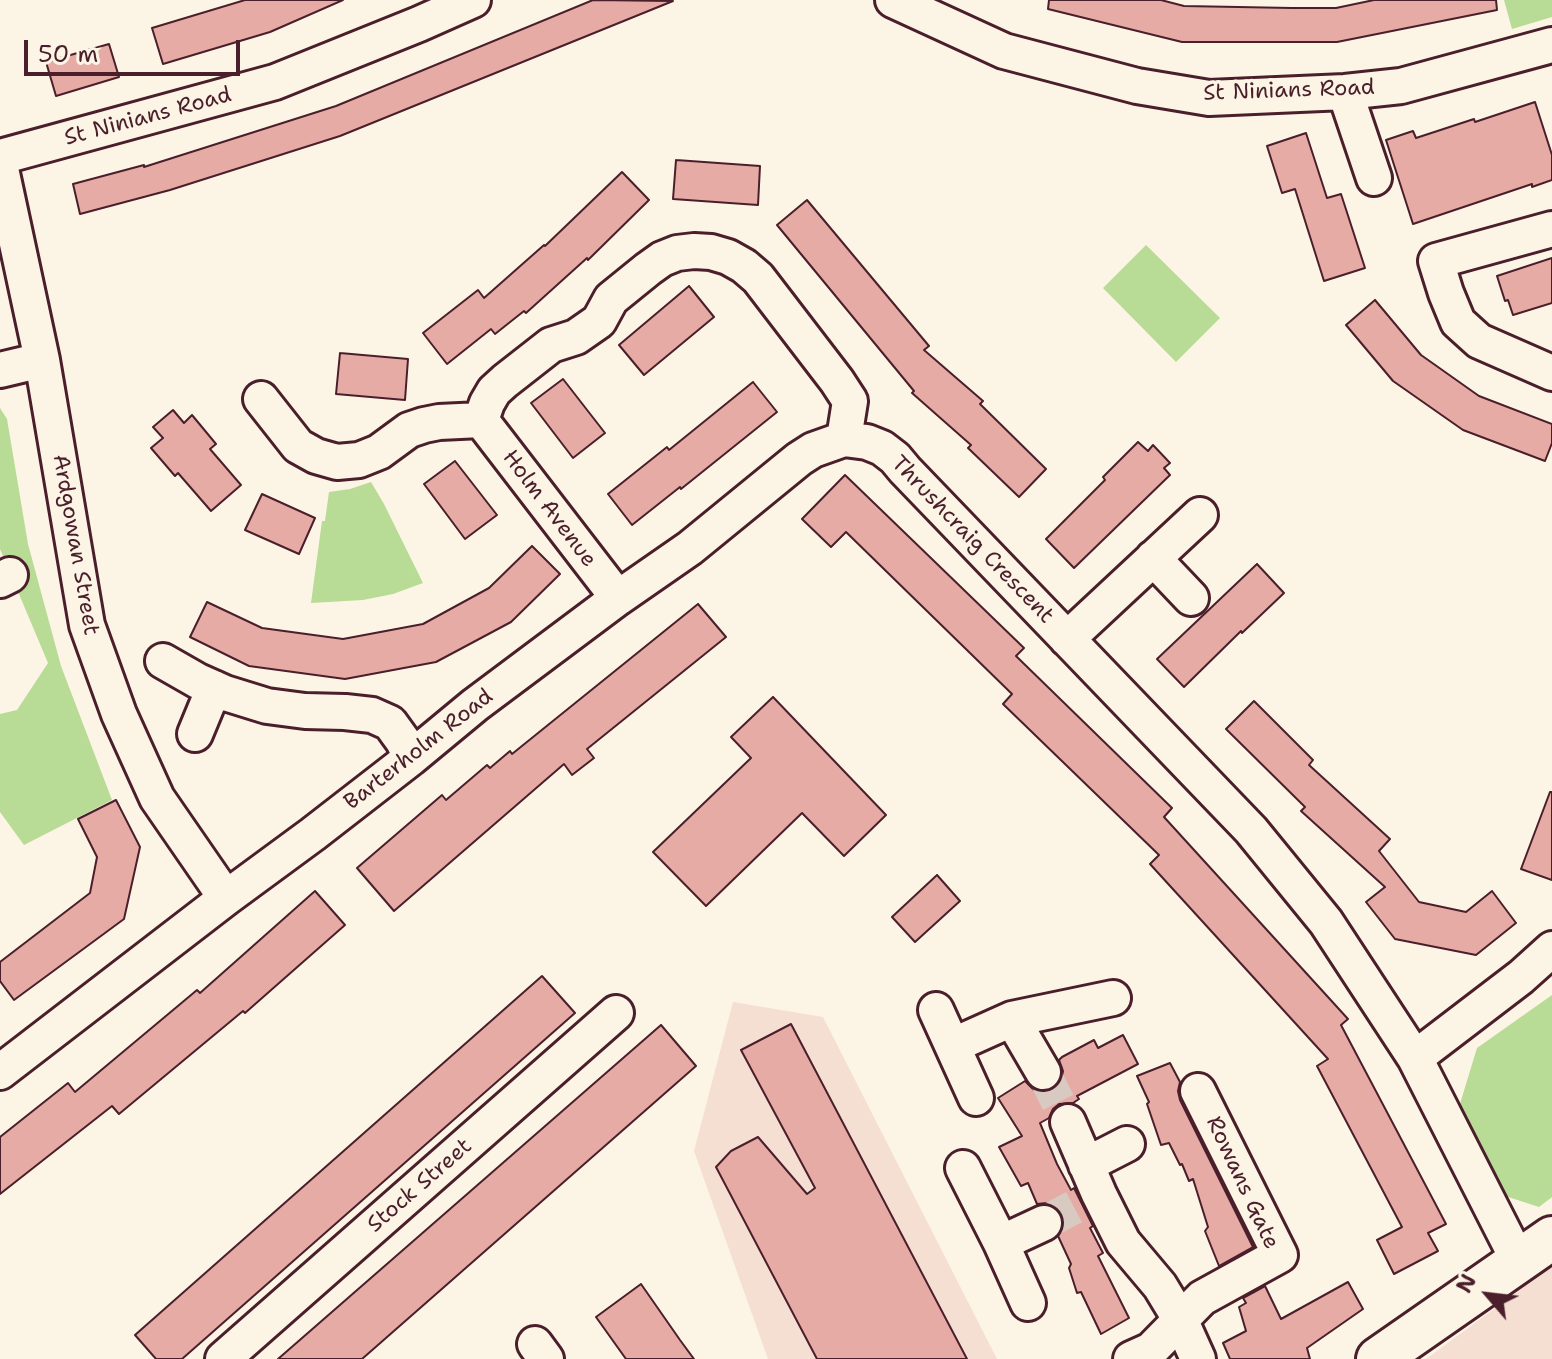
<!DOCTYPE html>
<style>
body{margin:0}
#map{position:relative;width:1552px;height:1359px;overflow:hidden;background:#fcf5e5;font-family:"Shantell Sans",sans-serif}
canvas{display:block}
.north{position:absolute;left:1448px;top:1255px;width:80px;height:80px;-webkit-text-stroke:6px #fcf5e5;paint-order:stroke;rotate:298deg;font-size:22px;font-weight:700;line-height:32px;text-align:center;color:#4a1f2b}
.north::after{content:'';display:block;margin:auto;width:28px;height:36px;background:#4a1f2b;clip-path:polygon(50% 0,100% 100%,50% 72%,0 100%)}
.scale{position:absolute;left:24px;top:40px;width:216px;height:36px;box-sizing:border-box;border:4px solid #4a1f2b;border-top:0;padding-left:10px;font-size:24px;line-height:28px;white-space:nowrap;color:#4a1f2b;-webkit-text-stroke:6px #fcf5e5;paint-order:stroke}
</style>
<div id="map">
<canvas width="1552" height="1359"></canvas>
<div class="north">N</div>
<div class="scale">50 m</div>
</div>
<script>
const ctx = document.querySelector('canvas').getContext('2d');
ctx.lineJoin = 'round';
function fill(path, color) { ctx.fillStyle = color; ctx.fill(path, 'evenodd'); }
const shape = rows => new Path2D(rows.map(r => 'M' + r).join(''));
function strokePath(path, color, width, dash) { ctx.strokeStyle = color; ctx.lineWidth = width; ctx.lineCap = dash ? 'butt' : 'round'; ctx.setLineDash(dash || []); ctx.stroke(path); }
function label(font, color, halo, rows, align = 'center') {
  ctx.font = font + ' "Shantell Sans",sans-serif'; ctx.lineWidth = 7; ctx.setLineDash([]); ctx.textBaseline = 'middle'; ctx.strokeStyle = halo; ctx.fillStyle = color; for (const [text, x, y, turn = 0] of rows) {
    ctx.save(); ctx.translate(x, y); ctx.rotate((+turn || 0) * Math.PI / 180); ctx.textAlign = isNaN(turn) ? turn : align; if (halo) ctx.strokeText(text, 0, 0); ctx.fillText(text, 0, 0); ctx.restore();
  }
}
const built = shape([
 [733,1002,823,1017,997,1359,768,1359,694,1151],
 [1552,1266,1552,1359,1426,1359]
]);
const green = shape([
 [1504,0,1552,0,1552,17,1512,29],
 [1146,245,1220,318,1176,362,1103,288],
 [0,408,7,419,28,544,61,666,112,800,24,845,0,812,0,714,17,710,48,663,0,549],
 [371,482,384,504,423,583,393,594,363,600,311,603,322,521,325,521,329,492,350,489],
 [1552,995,1552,1197,1539,1207,1499,1194,1459,1107,1477,1048]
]);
const building = shape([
 [245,0,343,0,270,32,163,64,152,28,245,0],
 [593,0,673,1,340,136,170,190,80,214,73,184,144,165,144,167,336,106,593,0],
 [1049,0,1161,0,1184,6,1292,8,1336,8,1374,0,1496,0,1497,10,1337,42,1182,42,1048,9,1049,0],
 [109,44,119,77,56,96,46,62,109,44],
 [1535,102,1552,155,1552,180,1532,187,1532,184,1413,224,1386,140,1413,131,1416,138,1474,119,1475,122,1535,102],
 [1306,133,1327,198,1341,194,1365,268,1324,281,1295,189,1282,193,1267,146,1306,133],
 [676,160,760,166,758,205,673,199,676,160],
 [622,172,649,200,588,260,587,258,526,313,524,311,495,334,491,329,447,364,423,333,478,290,484,298,544,245,545,246,622,172],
 [807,200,929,346,924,350,983,401,980,404,1046,469,1019,497,968,448,971,445,912,393,914,391,777,225,807,200],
 [1552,258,1552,303,1513,315,1508,300,1505,301,1497,276,1552,258],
 [689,286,714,317,644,375,619,345,689,286],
 [1375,300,1421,355,1479,396,1552,424,1552,443,1545,461,1463,430,1393,381,1346,325,1375,300],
 [340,353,408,359,405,400,336,394,340,353],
 [563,379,605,433,573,458,531,403,563,379],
 [753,382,777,412,681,489,680,487,632,525,608,494,667,447,669,450,753,382],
 [173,410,184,423,192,415,216,444,210,449,241,485,211,511,178,473,175,476,151,448,163,438,153,427,173,410],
 [1138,442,1148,451,1153,445,1170,463,1164,468,1170,475,1074,568,1046,539,1105,480,1103,477,1138,442],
 [455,461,497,515,465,539,424,484,455,461],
 [845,475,1024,648,1016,656,1172,808,1164,817,1348,1019,1341,1025,1446,1224,1428,1233,1438,1251,1394,1274,1377,1240,1402,1227,1317,1066,1328,1059,1150,864,1159,855,1003,704,1012,694,846,532,831,547,802,519,845,475],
 [262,494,315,518,299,554,245,530,262,494],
 [532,546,560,574,511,622,436,662,345,679,249,666,190,637,207,602,262,628,343,639,423,624,489,588,532,546],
 [1257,564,1284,593,1242,633,1241,631,1184,687,1157,659,1257,564],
 [698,604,726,637,587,749,594,758,572,775,564,764,394,911,357,868,442,795,446,800,487,765,490,768,510,751,512,754,698,604],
 [773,697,886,815,844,856,802,813,706,906,653,852,751,758,731,737,773,697],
 [1254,701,1313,760,1309,765,1390,839,1379,851,1419,902,1466,912,1492,891,1516,923,1476,955,1395,939,1366,902,1385,887,1301,811,1305,807,1226,729,1254,701],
 [1550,792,1552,792,1552,880,1521,869,1550,792],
 [116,800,140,847,124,919,14,1000,0,981,0,962,90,893,97,857,78,819,116,800],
 [937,875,960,901,915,942,892,917,937,875],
 [315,891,345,925,245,1013,243,1011,119,1114,112,1106,0,1194,0,1137,68,1083,75,1092,197,990,200,993,315,891],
 [542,976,575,1013,182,1359,156,1359,135,1335,542,976],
 [791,1024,967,1359,817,1359,716,1167,731,1151,758,1137,807,1194,815,1188,741,1050,791,1024],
 [661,1025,696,1066,362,1359,278,1359,661,1025],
 [1123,1035,1138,1064,1077,1096,1079,1099,1073,1103,1059,1104,1053,1109,1049,1118,1040,1123,1057,1164,1071,1190,1074,1188,1093,1226,1090,1228,1103,1253,1098,1256,1129,1318,1101,1334,1081,1292,1077,1293,1069,1268,1071,1264,1058,1236,1064,1226,1062,1214,1055,1206,1047,1203,1037,1204,1028,1183,1021,1186,999,1147,1022,1136,998,1098,1025,1081,1034,1090,1044,1092,1052,1090,1061,1081,1063,1071,1059,1060,1062,1057,1094,1040,1098,1048,1123,1035],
 [1170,1063,1180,1082,1178,1091,1180,1100,1253,1247,1219,1266,1205,1231,1208,1227,1193,1179,1189,1181,1182,1164,1180,1165,1169,1143,1161,1145,1147,1104,1149,1102,1137,1076,1170,1063],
 [1348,1282,1363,1309,1307,1348,1310,1359,1230,1359,1223,1343,1246,1331,1239,1307,1246,1303,1243,1298,1265,1286,1281,1319,1348,1282],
 [641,1284,680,1340,694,1359,626,1359,596,1317,641,1284]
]);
const minorTunnel = shape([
 [1043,1072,1068,1122],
 [1044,1223,1099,1194]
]);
const minor = shape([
 [893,0,1004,51,1137,86,1209,98,1345,92,1401,86,1552,45],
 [1345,92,1374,178],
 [0,157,275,82,419,24,473,0],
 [0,164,42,360,87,625,119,714,157,798,226,898],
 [1552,229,1436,261,1446,293,1458,322,1479,341,1552,373],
 [0,370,42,360],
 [261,399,298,446,316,456,337,462,359,460,379,452,409,430,424,425,439,422,481,420,487,403,494,391,505,381,551,345,576,337,599,321,611,299,648,269,662,259,677,253,694,251,711,252,728,257,744,266,758,278,837,381,850,401,844,439],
 [481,420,618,598],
 [1153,558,1191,598],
 [0,580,10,575],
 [1067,639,1200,515],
 [163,661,198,681,225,693,267,706,305,711,345,712,372,715,390,723,403,741,411,758],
 [195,734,214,688],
 [936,1010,976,1098],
 [1012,1019,1043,1072],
 [954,1045,1012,1019,1113,998],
 [1415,1058,1521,977,1552,949],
 [0,1072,226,898,313,834,411,758,475,705,618,598,690,548,799,459,813,450,844,439,867,442,882,448,895,458,905,470,1251,830,1326,922,1415,1058,1519,1262],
 [1068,1122,1099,1194,1123,1242,1160,1286,1180,1319,1198,1359],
 [1086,1165,1127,1144],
 [963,1168,1001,1243,1028,1303],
 [1001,1243,1044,1223],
 [535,1344,546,1359],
 [223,1359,616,1013],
 [1131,1359,1151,1350,1202,1298,1280,1255,1198,1091]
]);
const tertiary = shape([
 [1378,1359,1552,1238]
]);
const streetNames = [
 ["St Ninians Road",1289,91,-2],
 ["St Ninians Road",148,117,-15],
 ["Holm Avenue",549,509,53],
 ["Thrushcraig Crescent",972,540,46],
 ["Ardgowan Street",75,545,80],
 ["Barterholm Road",419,750,-38],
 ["Rowans Gate",1242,1183,65],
 ["Stock Street",420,1186,-41]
];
fill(built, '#f5dfd2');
fill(green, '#b8db95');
fill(building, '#e6aba5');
strokePath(building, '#4a1f2b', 2);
strokePath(minorTunnel, '#d8cac0', 34, [34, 17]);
strokePath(minor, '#4a1f2b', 40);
strokePath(tertiary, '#4a1f2b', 48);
strokePath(minor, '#fcf5e5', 34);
strokePath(tertiary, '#fcf5e5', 42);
label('22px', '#4a1f2b', '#fcf5e5', streetNames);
</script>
